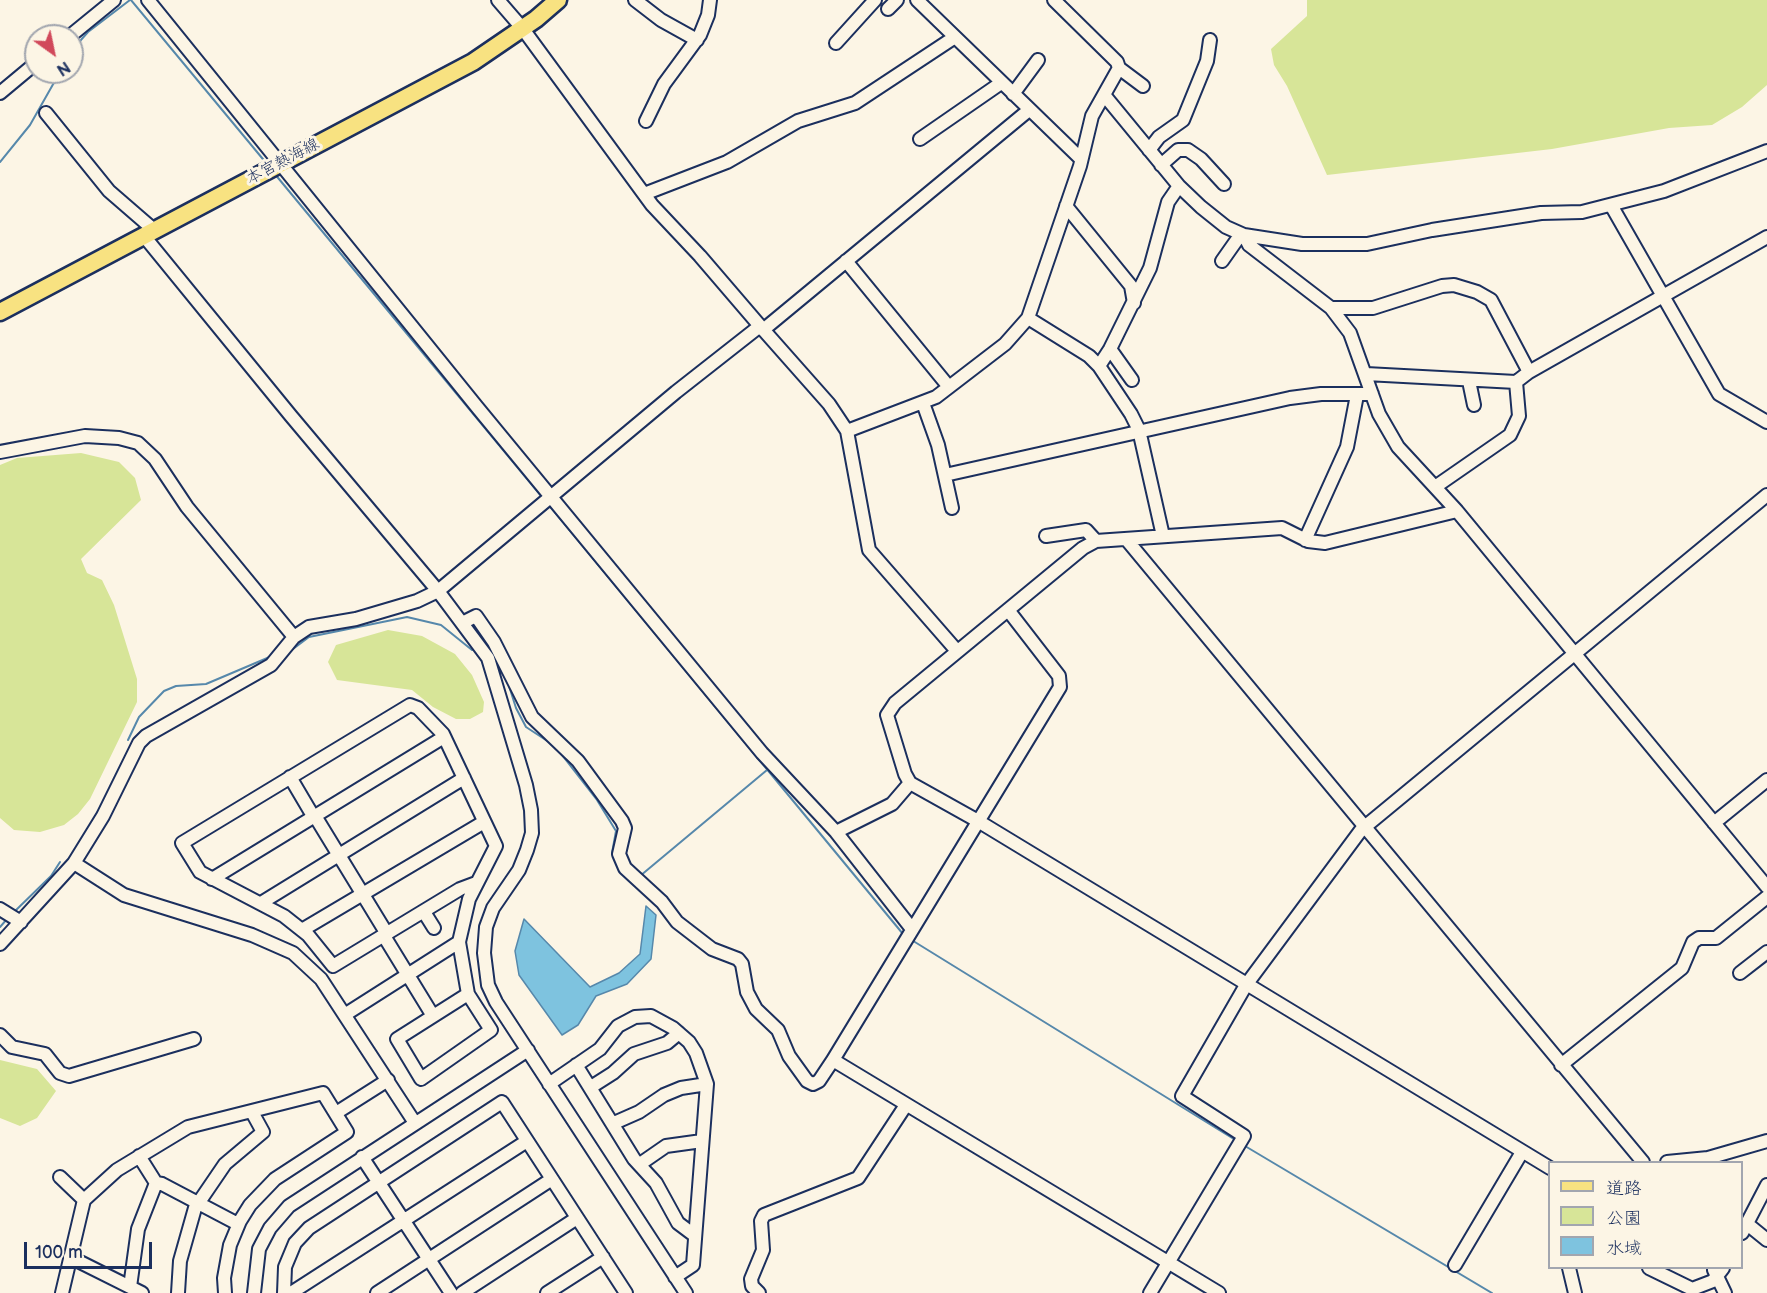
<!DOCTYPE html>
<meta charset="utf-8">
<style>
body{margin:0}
#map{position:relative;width:1767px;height:1293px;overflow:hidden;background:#fcf5e5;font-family:"Balsamiq Sans","Klee One",sans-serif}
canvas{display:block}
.legend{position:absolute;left:1548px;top:1161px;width:195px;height:108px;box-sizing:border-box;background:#fcf5e5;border:2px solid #a2a6af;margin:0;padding:8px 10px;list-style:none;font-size:18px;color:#1b2f5e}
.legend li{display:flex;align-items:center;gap:12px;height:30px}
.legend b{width:30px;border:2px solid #a2a6af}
.north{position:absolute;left:24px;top:24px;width:60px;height:60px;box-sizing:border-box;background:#fcf5e5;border:2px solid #a2a6af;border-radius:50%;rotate:147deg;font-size:16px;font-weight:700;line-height:24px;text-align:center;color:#1b2f5e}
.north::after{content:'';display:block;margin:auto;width:21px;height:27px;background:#d1495b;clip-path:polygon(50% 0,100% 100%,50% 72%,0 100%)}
.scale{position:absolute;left:24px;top:1242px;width:128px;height:27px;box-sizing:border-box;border:3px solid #1b2f5e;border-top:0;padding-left:8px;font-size:18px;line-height:21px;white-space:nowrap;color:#1b2f5e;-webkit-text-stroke:4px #fcf5e5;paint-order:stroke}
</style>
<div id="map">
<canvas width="1767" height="1293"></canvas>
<ul class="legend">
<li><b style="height:8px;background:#f8e281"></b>道路</li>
<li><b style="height:16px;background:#d7e598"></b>公園</li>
<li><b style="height:16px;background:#7ec3df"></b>水域</li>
</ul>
<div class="north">N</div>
<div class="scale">100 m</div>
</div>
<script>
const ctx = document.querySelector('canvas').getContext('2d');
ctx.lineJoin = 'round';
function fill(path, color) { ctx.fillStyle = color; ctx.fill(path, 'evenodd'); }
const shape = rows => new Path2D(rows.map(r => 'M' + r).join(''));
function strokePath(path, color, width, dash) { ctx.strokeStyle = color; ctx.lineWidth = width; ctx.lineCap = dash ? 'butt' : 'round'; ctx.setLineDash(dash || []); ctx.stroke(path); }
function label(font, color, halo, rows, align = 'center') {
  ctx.font = font + ' "Balsamiq Sans","Klee One",sans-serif'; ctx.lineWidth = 6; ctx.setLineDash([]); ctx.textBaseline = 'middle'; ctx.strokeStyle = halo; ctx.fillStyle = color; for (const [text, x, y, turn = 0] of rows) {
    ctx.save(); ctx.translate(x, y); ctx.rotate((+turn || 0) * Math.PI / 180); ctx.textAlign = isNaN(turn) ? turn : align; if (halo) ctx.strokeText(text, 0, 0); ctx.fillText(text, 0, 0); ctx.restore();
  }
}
const green = shape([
 [1307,0,1767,0,1767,85,1742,107,1712,125,1669,128,1552,149,1327,175,1287,86,1274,65,1271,49,1307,16],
 [81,453,119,462,135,478,141,500,81,559,87,573,102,580,114,605,137,679,137,702,90,799,78,814,64,825,40,832,14,830,0,818,0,465,17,458],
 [388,630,422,636,455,654,472,675,484,702,483,712,470,719,456,719,433,707,412,690,337,680,328,662,336,645],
 [0,1060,37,1069,56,1091,37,1118,20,1126,0,1118]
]);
const water = shape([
 [646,906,656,915,651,959,627,984,596,996,578,1025,562,1035,519,975,515,951,524,919,590,987,619,973,640,954,646,906]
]);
const stream = shape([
 [131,0,267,164],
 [72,50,88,32,130,0],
 [0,162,30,125,60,72],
 [274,173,542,497],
 [548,504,903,934],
 [289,652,309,637,407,617,441,625,472,650],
 [509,686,516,708,526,727,555,746,597,800,616,831,612,853,614,858],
 [128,740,139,717,164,691,176,686,206,684,272,656],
 [640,876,767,770],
 [13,913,51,876,60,862],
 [0,927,7,919],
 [910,939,1237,1141],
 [1245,1146,1492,1293]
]);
const minor = shape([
 [148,0,477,407,762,753,836,832,912,929],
 [498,0,523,29,652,205,700,256,760,326,676,392,438,591,488,658,526,785,531,810,532,833,527,850,519,870,493,908,486,927,484,953,488,985,496,1002,686,1293],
 [635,0,661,20,697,40],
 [917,0,1081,159],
 [888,9,897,0],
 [70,36,114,0],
 [836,43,875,0],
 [1119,68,1143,86],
 [0,93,36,63],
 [1013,94,1038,60],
 [1105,96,1179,186,1201,207,1226,227,1244,235,1249,245,1331,308,1350,333,1379,414,1398,447,1457,511,1767,887],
 [46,113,109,191,154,230],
 [646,121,664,84,700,35,708,15,710,0],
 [920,139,1001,83],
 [1149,150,1159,137,1183,120,1207,61,1210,40],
 [1161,165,1178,150,1188,150,1201,159,1224,184],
 [644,194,727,162,798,121,855,103,955,37],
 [1611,205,1719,394,1767,422],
 [1066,206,1131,286,1134,303],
 [1244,235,1302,244,1367,244,1432,230,1541,213,1582,212,1664,191,1767,151],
 [846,261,949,387],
 [1222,261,1241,234],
 [1331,308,1373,308,1442,286,1454,285,1477,292,1491,300,1529,372],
 [1028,318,1089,356,1099,366,1131,414,1139,430,1163,536],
 [760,326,829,404,847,431,869,550,957,651],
 [763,330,1029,110],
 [1110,349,1132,380],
 [1099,366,1110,349,1150,268,1168,202,1179,186],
 [1366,374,1516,382,1529,372,1767,237],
 [1469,381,1474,405],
 [923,403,938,445,952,508],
 [847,431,936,397,1005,344,1028,318,1080,166,1092,116,1119,68,1117,62,1054,0],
 [0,452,85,436,119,438,138,443,155,459,187,507,294,637],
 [945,475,1290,398,1321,394,1372,394],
 [1435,487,1510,435,1519,416,1516,382],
 [1457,511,1325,543,1308,541,1282,528,1096,541,1083,548,895,703,887,715,905,774,910,783,978,821,1550,1168],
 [1046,536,1086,530,1096,541],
 [1126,539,1643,1162],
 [1305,540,1347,447,1357,395],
 [462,623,476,616,494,642,532,717,578,761,622,821,625,828,619,854,625,868,662,902,677,922,712,949,738,959,742,964,747,992,756,1009,778,1030,789,1056,807,1081,813,1084,819,1081,833,1060,1060,687,1059,676,1008,610],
 [290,777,313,816],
 [315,816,387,934],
 [1714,823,1767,780],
 [836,832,892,804,910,783],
 [74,863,124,895,252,935,293,953,321,979,415,1123],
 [212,879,444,737],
 [261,903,464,778],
 [0,909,21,922],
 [424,912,434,928],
 [302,930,484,822],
 [384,936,433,1016],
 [0,944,74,863,103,816,139,743,146,736,271,665,294,637,309,627,356,619,417,601,438,591,291,416,144,236],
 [1740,973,1767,952],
 [468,994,397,1039,421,1079,491,1030,468,994,459,942,469,899,496,846,443,734,418,708,410,705,182,843,200,872,284,916,308,935,333,966,460,889,476,883],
 [346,1014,459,942],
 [0,1035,12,1047,45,1054,60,1073,69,1076,194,1039],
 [833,1060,1219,1293],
 [576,1065,634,1159,656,1183,678,1223,694,1235],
 [1561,1065,1682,968,1693,942,1699,938,1716,938,1767,897],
 [549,1084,600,1049,618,1026,635,1017,651,1016,673,1028,689,1042,696,1053,707,1084,693,1265,675,1277],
 [591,1087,613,1073,634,1054,667,1043,679,1033],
 [336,1113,388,1080],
 [614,1123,639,1112,664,1095,681,1088,707,1084],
 [362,1157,451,1293],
 [1667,1162,1708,1158,1767,1141],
 [640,1164,666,1146,702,1141],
 [60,1177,84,1200],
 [156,1183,162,1184,238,1224],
 [1746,1223,1767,1240],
 [1742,1233,1767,1185],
 [70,1257,142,1293],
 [1455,1265,1522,1152],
 [1569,1268,1575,1293],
 [1649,1268,1692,1289,1713,1281,1723,1268],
 [1714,1270,1725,1293],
 [130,1287,138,1229,156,1183,139,1156],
 [62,1293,84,1200,117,1170,188,1127,323,1093,347,1132,275,1179,250,1205,240,1221,230,1245,224,1278,225,1293],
 [178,1293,180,1261,195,1208,225,1164,263,1132,252,1112],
 [254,1293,259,1249,270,1228,289,1206,528,1050],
 [284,1293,285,1267,295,1243,309,1228,502,1102,626,1293],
 [291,1293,527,1141],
 [377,1293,552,1179],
 [462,1293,577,1218],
 [547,1293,603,1257],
 [759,1293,752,1286,751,1279,763,1250,761,1221,764,1215,858,1178,906,1105],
 [1150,1293,1244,1136,1182,1096,1246,985,1361,830,1767,495]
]);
const major = shape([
 [0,312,473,62,536,19,558,0]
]);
const streetNames = [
 ["本宮熱海線",283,162,-28]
];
fill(green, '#d7e598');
fill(water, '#7ec3df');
strokePath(water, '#5688ab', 1.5);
strokePath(stream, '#5688ab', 2);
strokePath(minor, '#1b2f5e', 16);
strokePath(major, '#1b2f5e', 21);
strokePath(minor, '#fcf5e5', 12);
strokePath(major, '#f8e281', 16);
label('16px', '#1b2f5e', '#fcf5e5', streetNames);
</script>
